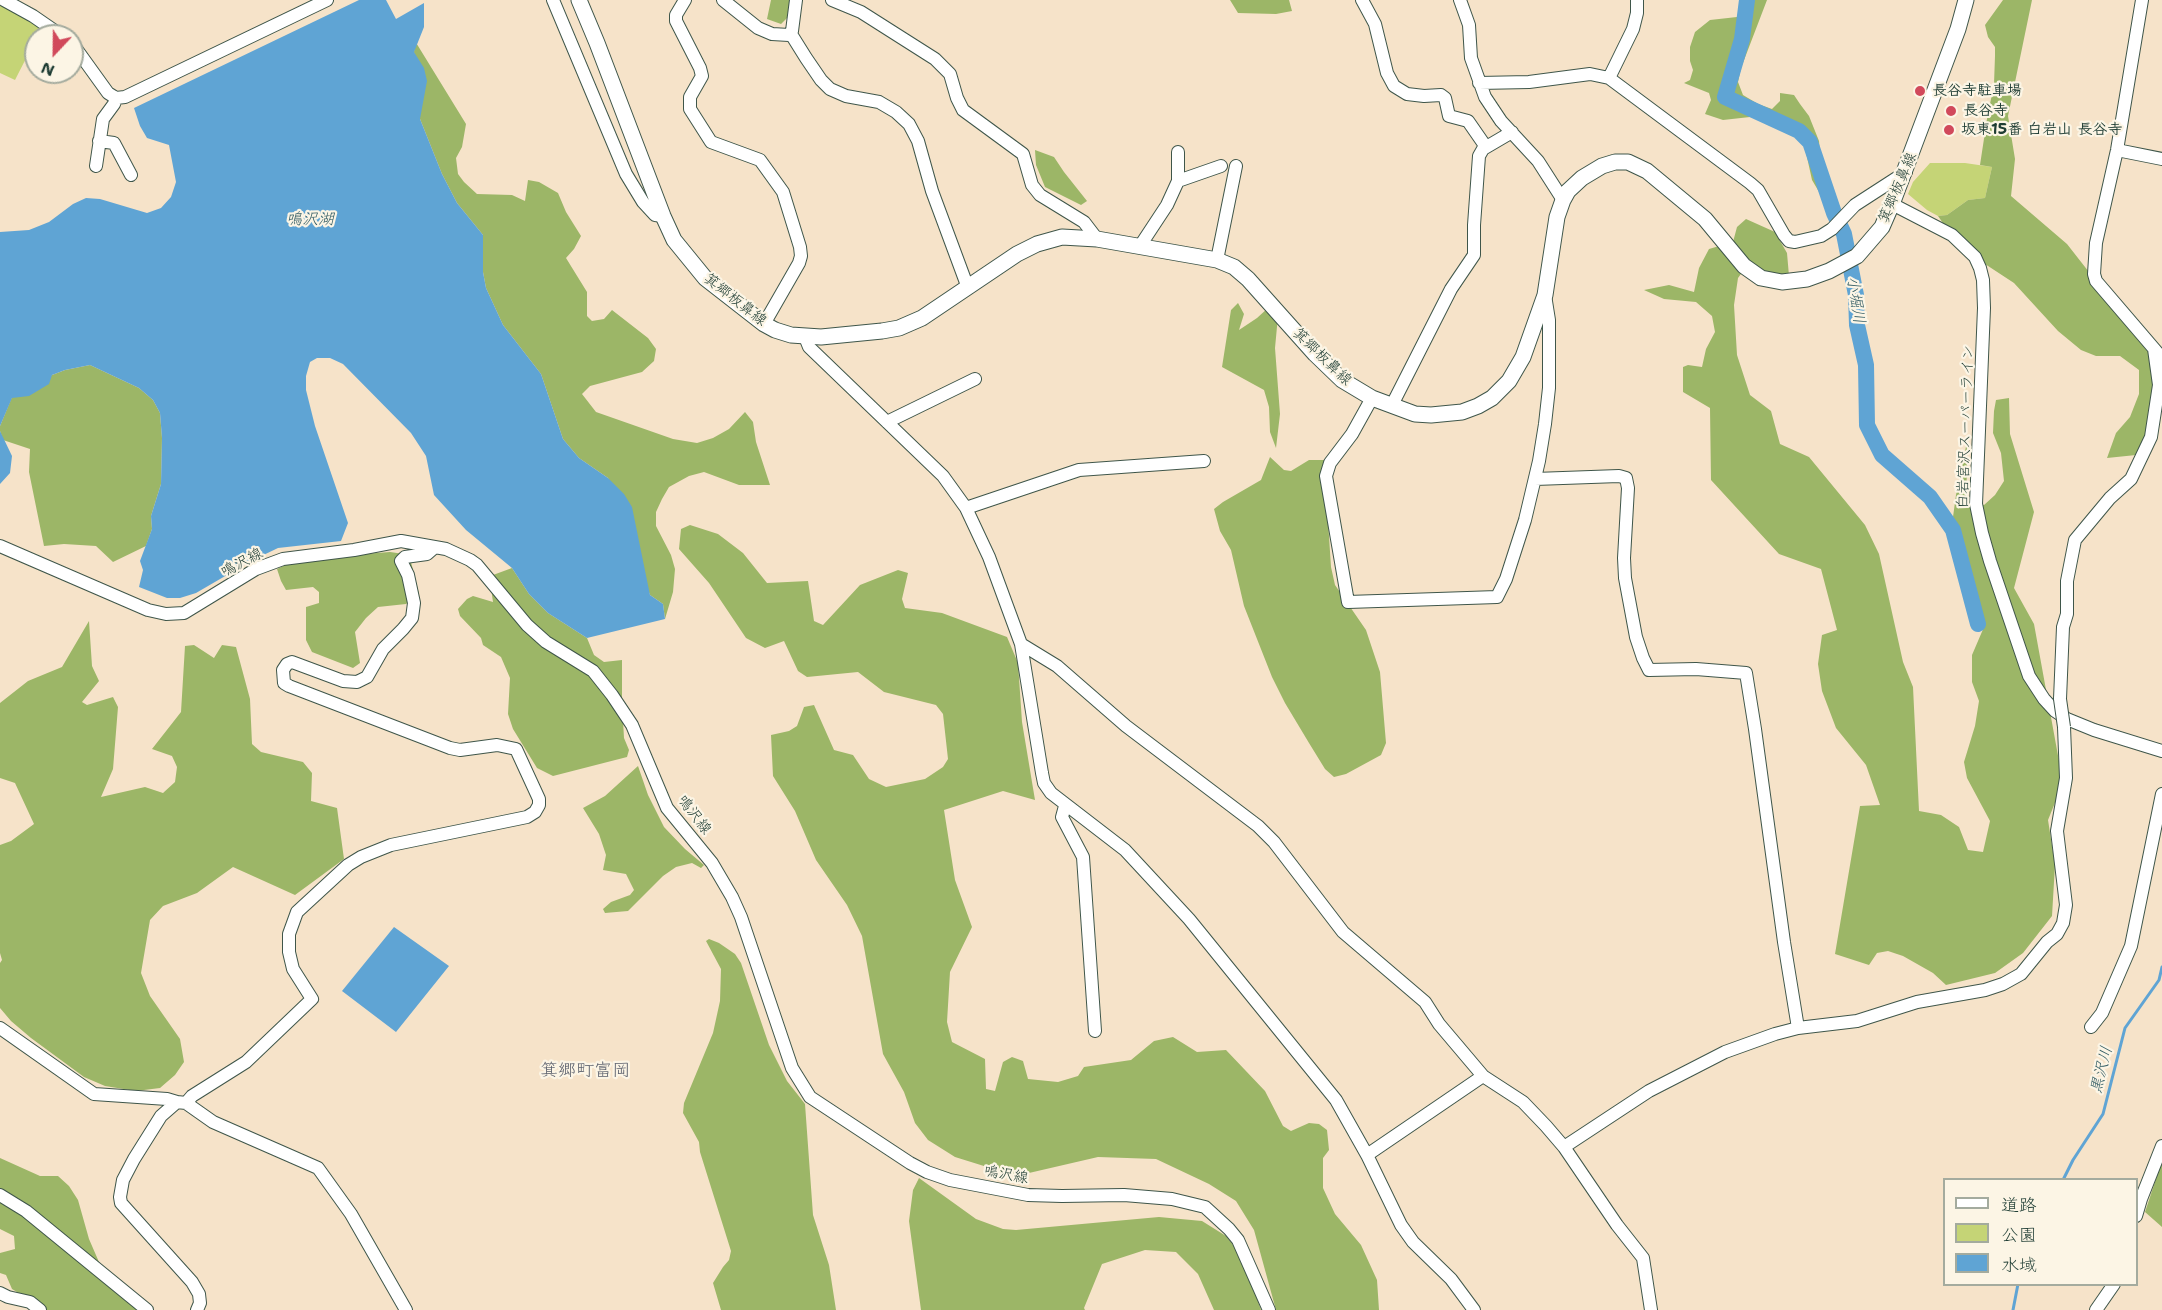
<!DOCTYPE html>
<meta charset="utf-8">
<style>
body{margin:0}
#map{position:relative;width:2162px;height:1310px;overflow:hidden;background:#f6e3c9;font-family:"Shantell Sans","Klee One",sans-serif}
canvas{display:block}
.legend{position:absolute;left:1943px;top:1178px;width:195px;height:108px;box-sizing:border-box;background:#fcf5e5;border:2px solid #a4ab9e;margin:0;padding:8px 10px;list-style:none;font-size:18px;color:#1f3d34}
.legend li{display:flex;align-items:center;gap:12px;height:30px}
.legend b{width:30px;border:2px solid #a4ab9e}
.north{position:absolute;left:24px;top:24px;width:60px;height:60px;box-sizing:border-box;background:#fcf5e5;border:2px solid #a4ab9e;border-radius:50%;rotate:202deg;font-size:16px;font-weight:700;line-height:24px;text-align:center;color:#1f3d34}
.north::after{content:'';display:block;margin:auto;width:21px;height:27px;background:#d1495b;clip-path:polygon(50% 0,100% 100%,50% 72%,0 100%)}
</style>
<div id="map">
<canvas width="2162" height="1310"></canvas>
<ul class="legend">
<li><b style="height:8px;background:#fff"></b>道路</li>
<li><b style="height:16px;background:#c5d476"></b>公園</li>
<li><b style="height:16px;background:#5fa4d4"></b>水域</li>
</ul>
<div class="north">N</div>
</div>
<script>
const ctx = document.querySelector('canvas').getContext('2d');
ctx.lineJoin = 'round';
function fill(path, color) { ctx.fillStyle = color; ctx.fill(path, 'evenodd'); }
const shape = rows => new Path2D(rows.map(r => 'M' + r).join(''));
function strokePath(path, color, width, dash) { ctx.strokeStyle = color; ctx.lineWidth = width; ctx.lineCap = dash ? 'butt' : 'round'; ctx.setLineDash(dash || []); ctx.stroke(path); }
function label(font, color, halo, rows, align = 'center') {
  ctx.font = font + ' "Shantell Sans","Klee One",sans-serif'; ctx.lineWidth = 4.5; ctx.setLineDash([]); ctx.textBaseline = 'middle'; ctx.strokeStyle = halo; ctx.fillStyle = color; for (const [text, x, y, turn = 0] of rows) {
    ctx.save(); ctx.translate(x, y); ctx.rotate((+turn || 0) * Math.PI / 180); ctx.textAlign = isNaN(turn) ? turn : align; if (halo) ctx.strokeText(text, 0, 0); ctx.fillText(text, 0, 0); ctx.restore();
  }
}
const green = shape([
 [0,3,41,29,15,80,0,73],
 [1930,163,1965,163,1992,167,1985,198,1968,200,1947,215,1938,216,1927,210,1908,194,1913,182]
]);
const forest = shape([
 [771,0,790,0,787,18,781,24,767,19],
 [1230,0,1289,0,1292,11,1276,14,1238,13],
 [1742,0,1767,0,1741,68,1738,82,1743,95,1758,104,1772,109,1780,101,1780,93,1794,95,1800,104,1809,116,1819,141,1820,153,1835,196,1836,201,1833,205,1825,202,1812,180,1805,148,1797,135,1760,118,1750,117,1723,120,1705,114,1711,100,1709,93,1684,83,1690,80,1693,70,1690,61,1690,47,1695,32,1710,20,1737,17],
 [2003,0,2032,0,2008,116,2015,159,2011,196,2067,244,2150,350,2155,383,2148,436,2136,455,2107,458,2116,433,2130,417,2139,394,2139,370,2120,356,2096,356,2081,350,2058,331,2014,283,1985,264,1978,252,1958,233,1945,226,1938,216,1947,215,1968,200,1985,198,1992,167,1980,165,1987,119,1994,84,1995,56,1995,47,1988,37,1985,25],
 [415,41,466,124,462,147,456,158,458,174,464,182,477,194,512,195,525,201,528,180,539,182,558,193,566,212,581,236,574,249,566,258,587,292,587,316,592,321,604,319,612,310,648,338,656,349,654,361,642,372,590,386,582,394,596,412,673,439,697,443,713,438,729,429,745,412,753,422,756,442,770,485,739,485,704,472,689,476,669,487,662,499,656,512,656,526,671,555,675,569,673,592,665,619,663,604,650,595,608,478,579,458,563,439,541,374,503,325,486,288,483,272,483,235,457,203,442,174,420,119,414,52],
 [1035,150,1054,157,1064,172,1087,201,1081,205,1045,187,1036,165],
 [1746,219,1775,232,1787,253,1789,276,1767,272,1749,263,1738,278,1734,305,1737,355,1750,395,1771,411,1780,444,1809,457,1865,525,1879,554,1903,662,1913,687,1919,811,1941,815,1959,827,1968,850,1983,852,1990,821,1967,778,1964,762,1975,726,1979,701,1972,682,1972,655,1984,627,1953,517,1956,495,1968,437,1966,500,1984,505,1995,495,2004,481,2001,453,1993,433,1994,411,1996,400,2009,398,2010,434,2034,512,2014,588,2034,624,2063,783,2048,820,2055,865,2052,916,2023,953,1995,973,1946,985,1933,973,1903,956,1888,951,1877,953,1869,965,1835,954,1860,806,1880,805,1866,765,1836,728,1822,691,1818,664,1822,635,1837,630,1821,569,1779,554,1711,480,1710,408,1683,392,1683,367,1688,365,1702,367,1706,349,1715,332,1712,316,1696,302,1664,299,1644,290,1669,285,1694,292,1699,268,1709,249,1733,242,1737,227],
 [1238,303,1244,314,1239,330,1257,318,1268,308,1278,316,1275,348,1280,414,1276,448,1270,432,1269,407,1264,390,1222,367,1231,310],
 [90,365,139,388,153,400,160,413,162,438,161,484,151,516,152,529,146,546,113,562,96,546,64,544,44,546,29,472,30,449,3,440,0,431,0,426,12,397,52,375,65,370],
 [1270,457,1284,470,1291,471,1309,460,1324,460,1331,567,1335,585,1366,630,1380,672,1386,743,1381,755,1346,774,1334,777,1325,769,1309,743,1285,703,1272,677,1244,606,1231,550,1220,531,1214,509,1223,502,1261,480],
 [690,525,718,534,743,553,767,583,808,581,814,621,823,625,860,585,898,570,908,573,902,599,905,608,942,613,1007,637,1018,663,1022,722,1035,800,1003,791,944,810,955,880,972,927,950,972,947,1022,952,1042,985,1059,986,1089,995,1091,1003,1062,1012,1057,1023,1061,1028,1079,1058,1082,1078,1076,1084,1067,1131,1060,1154,1041,1173,1037,1197,1052,1226,1050,1265,1091,1283,1126,1291,1131,1309,1123,1319,1124,1327,1130,1329,1150,1323,1158,1323,1188,1335,1214,1361,1245,1377,1280,1379,1310,1276,1310,1254,1230,1236,1201,1209,1184,1156,1159,1098,1157,1016,1176,955,1157,928,1140,915,1123,904,1092,883,1054,862,936,847,905,816,860,795,811,773,776,771,735,789,731,797,726,804,707,814,705,834,750,853,755,869,779,886,787,925,779,943,767,948,759,943,714,936,705,884,692,858,672,807,677,798,671,784,641,765,648,746,638,709,583,679,549,681,529],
 [390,552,404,554,410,558,419,594,406,604,378,607,366,618,355,632,360,663,353,668,312,652,306,640,306,607,319,603,319,592,313,587,286,590,281,581,277,569,298,559],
 [512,568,529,594,548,613,587,638,594,655,604,662,622,660,622,702,624,738,629,750,627,757,553,776,537,768,513,729,508,714,510,678,501,657,483,645,481,638,460,616,458,609,467,599,473,596,493,602,490,581,493,575],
 [89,621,92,666,99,681,82,702,87,705,113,697,118,707,113,769,101,797,145,787,163,793,175,782,177,767,172,756,152,749,181,712,185,646,194,645,214,658,222,645,236,647,250,699,252,744,261,752,303,762,312,773,311,801,337,808,344,859,295,895,233,867,197,893,163,906,150,920,141,973,150,996,180,1039,184,1062,175,1075,160,1088,136,1091,105,1086,84,1077,31,1038,11,1021,0,1008,0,963,2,960,0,953,0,845,11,841,34,824,15,783,0,778,0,703,28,681,62,667],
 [638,766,648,795,664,827,685,849,704,865,701,868,692,863,676,867,663,876,628,911,605,913,603,909,611,902,630,895,634,890,626,874,603,870,606,855,599,834,583,808,605,796],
 [709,939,719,943,735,954,741,963,769,1045,787,1081,805,1104,813,1215,829,1265,836,1310,721,1310,713,1283,723,1267,729,1260,731,1251,700,1152,699,1142,683,1113,684,1103,713,1033,720,1001,721,969,706,941],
 [0,1158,40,1176,58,1176,69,1186,78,1200,89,1239,102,1269,142,1310,47,1310,12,1289,6,1275,0,1273,0,1253,15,1249,14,1236,0,1229],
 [2162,1161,2162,1227,2145,1212],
 [919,1178,976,1219,1003,1229,1016,1230,1159,1217,1202,1221,1226,1236,1242,1256,1261,1310,1214,1310,1198,1274,1176,1252,1145,1250,1102,1264,1084,1308,1085,1310,921,1310,909,1221,913,1190]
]);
const water = shape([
 [359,0,386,0,396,19,424,3,424,27,414,52,424,68,427,81,420,119,442,174,457,203,483,235,483,272,486,288,503,325,541,374,563,439,579,458,608,478,624,494,632,507,650,595,663,604,665,619,587,638,548,613,529,594,512,568,466,530,434,495,426,456,411,433,343,364,330,358,317,358,310,362,306,376,306,390,315,426,348,523,341,541,278,548,251,561,196,593,180,598,167,598,139,587,143,570,140,561,152,529,151,516,161,484,162,438,160,413,153,400,139,388,90,365,65,370,52,375,49,384,29,396,12,398,0,426,0,232,29,230,49,222,73,204,86,198,100,199,147,213,161,208,171,197,176,182,169,145,147,138,140,126,134,108],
 [0,431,12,456,10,473,0,484],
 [394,927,449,966,396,1032,342,991]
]);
const stream = shape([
 [2063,1180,2073,1160,2103,1114,2125,1028,2159,980,2162,967],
 [2013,1310,2018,1284]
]);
const river = shape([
 [1747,0,1742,39,1725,97,1799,131,1810,142,1834,213,1844,234,1856,295,1857,325,1866,365,1867,425,1882,455,1930,497,1953,530,1978,624]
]);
const minor = shape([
 [4,0,33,16,62,36],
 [553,0,626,174,643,202,655,215,663,216],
 [685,0,676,15,676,21,700,68,702,76,690,97,690,109,711,142,760,160,783,192,800,247,801,256,799,263,764,324],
 [723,0,758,28,772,34,789,35,792,31,796,0],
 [832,0,861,12,935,59,950,74,957,98,963,110,1023,154,1032,185,1040,195,1084,222,1097,239],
 [1362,0,1375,24,1387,73,1394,86,1407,94,1424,96,1441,95,1445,98,1449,116,1468,121,1486,147],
 [1460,0,1469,25,1471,58,1485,97,1501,121,1538,161,1563,200],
 [2142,0,2117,150,2096,243,2094,274,2096,281,2162,358],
 [791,34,806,58,821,80,830,89,846,96,879,102,896,112,909,124,918,141,932,191,968,288],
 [72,43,108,93,116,98,125,97,327,0],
 [1609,78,1633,29,1637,13,1637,0],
 [1479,83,1529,82,1590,74,1609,78,1750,183,1758,190,1784,235,1789,241,1795,242,1821,236,1832,229,1855,205,1906,172],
 [99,141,114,143,131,175],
 [2117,150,2162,159],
 [96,166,103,119,114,104,116,98],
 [1178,181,1221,166],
 [1892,204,1952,235,1975,257,1980,268,1983,280,1984,308,1976,504,1982,533,1990,561,2029,676,2044,699,2055,711,2067,719,2094,730,2162,751],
 [1140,246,1167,205,1178,181,1178,152],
 [1217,260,1236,166],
 [805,337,809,347,943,476,966,508,989,557,1021,644,1042,773,1044,783,1051,793,1125,850,1189,919,1336,1100,1367,1155,1401,1225,1413,1242,1451,1279,1474,1310],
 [1372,398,1352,434,1330,463,1326,476,1348,602,1497,597,1506,579,1525,520,1539,461,1545,424,1549,388,1549,320,1545,295],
 [1392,405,1451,289,1474,255,1474,225,1479,156,1483,149,1512,132],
 [887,422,975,379],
 [1535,479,1619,476,1626,478,1628,488,1624,558,1625,578,1636,637,1643,658,1649,670,1696,669,1746,673,1755,729,1784,942,1798,1028],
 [966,508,1079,470,1204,461],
 [0,546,148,610,166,614,184,613,256,569,283,559,354,550,401,541,446,549,470,560,477,565,527,625,546,642,593,671,612,695,632,725,667,808,712,863,732,897,741,917,792,1068,810,1097,910,1163,927,1172,950,1180,1028,1195,1062,1196,1124,1195,1172,1199,1205,1207,1229,1229,1238,1240,1269,1310],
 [1021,644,1057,666,1126,726,1258,826,1274,842,1343,932,1425,1002,1439,1024,1483,1076,1523,1102,1546,1126,1564,1147,1617,1225,1643,1258,1651,1310],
 [2060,699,2063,627,2067,614,2067,581,2075,540,2110,498,2131,479,2151,437,2159,385,2154,349],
 [1065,806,1062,817,1083,857,1095,1031],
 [2091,1027,2102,1013,2131,946,2162,794],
 [0,1028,94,1094,167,1099,177,1102],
 [186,1103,192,1096,246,1062,312,999,293,969,289,952,289,934,297,912,348,865,361,857,391,845,527,817,535,812,539,805,539,799,516,749,497,745,460,750,450,748,289,686,284,683,283,670,287,664,292,662,343,681,357,682,367,677,383,649,403,629,412,618,414,603,408,575,401,561,405,557,427,554,435,547],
 [1564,1147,1649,1091,1725,1052,1775,1034,1798,1028,1857,1021,1917,1002,1985,990,2003,984,2021,974,2047,942,2057,934,2063,923,2066,905,2057,831,2066,778,2064,727],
 [1367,1155,1483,1076],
 [0,1195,26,1211,147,1310],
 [2136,1216,2141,1199,2162,1146],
 [0,1293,8,1297,30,1302,40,1310],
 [197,1310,200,1303,199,1294,192,1282,121,1203,120,1197,123,1180,134,1159,161,1116,177,1102,186,1103,213,1122,318,1168,351,1214,406,1310],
 [2096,1310,2114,1284]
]);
const major = shape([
 [579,0,597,43,663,216,674,240,705,278,764,324,775,330,791,335,821,337,882,331,899,328,922,318,1017,254,1037,244,1062,237,1097,239,1217,260,1234,267,1248,279,1315,354,1342,380,1372,398,1415,414,1431,415,1462,412,1478,406,1492,398,1509,381,1523,357,1545,295,1557,217,1563,200,1568,191,1582,178,1602,166,1615,162,1628,162,1647,171,1705,219,1744,266,1761,278,1782,282,1807,279,1829,271,1857,256,1882,227,1892,204,1958,29,1966,0]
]);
const minorBridge = shape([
 [2060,699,2064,727]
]);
const markers = [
 [1920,91,6,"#d1495b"],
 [1951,111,6,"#d1495b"],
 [1949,130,6,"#d1495b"]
];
const poiNames = [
 ["長谷寺駐車場",1932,91],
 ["長谷寺",1963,111],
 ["坂東15番 白岩山 長谷寺",1961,130]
];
const streetNames = [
 ["箕郷板鼻線",1898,188,-67],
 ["箕郷板鼻線",735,300,38],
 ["箕郷板鼻線",1322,357,44],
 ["白岩宮沢スーパーライン",1966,427,-88],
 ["鳴沢線",242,563,-28],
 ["鳴沢線",694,815,53],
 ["鳴沢線",1006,1175,10]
];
const waterNames = [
 ["鳴沢湖",310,220],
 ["小堀川",1855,300,81],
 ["黒沢川",2102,1070,-76]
];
const quarterNames = [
 ["箕郷町富岡",585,1071]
];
fill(green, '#c5d476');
fill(forest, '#9cb667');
fill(water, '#5fa4d4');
strokePath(stream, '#5fa4d4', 3);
strokePath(river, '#5fa4d4', 16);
strokePath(minor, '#3f564a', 14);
strokePath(major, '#3f564a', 17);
strokePath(minor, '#fff', 12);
strokePath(major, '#fff', 15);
strokePath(minorBridge, '#3f564a', 14, []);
strokePath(minorBridge, '#fff', 12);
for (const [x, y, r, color] of markers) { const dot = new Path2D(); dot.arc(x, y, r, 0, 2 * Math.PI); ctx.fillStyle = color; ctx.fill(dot); strokePath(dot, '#fcf5e5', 2); }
label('bold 15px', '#1f3d34', '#fcf5e5', poiNames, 'left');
label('15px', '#1f3d34', '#fcf5e5', streetNames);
label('italic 16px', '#325c64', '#fcf5e5', waterNames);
label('18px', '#5c616d', '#fcf5e5', quarterNames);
</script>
